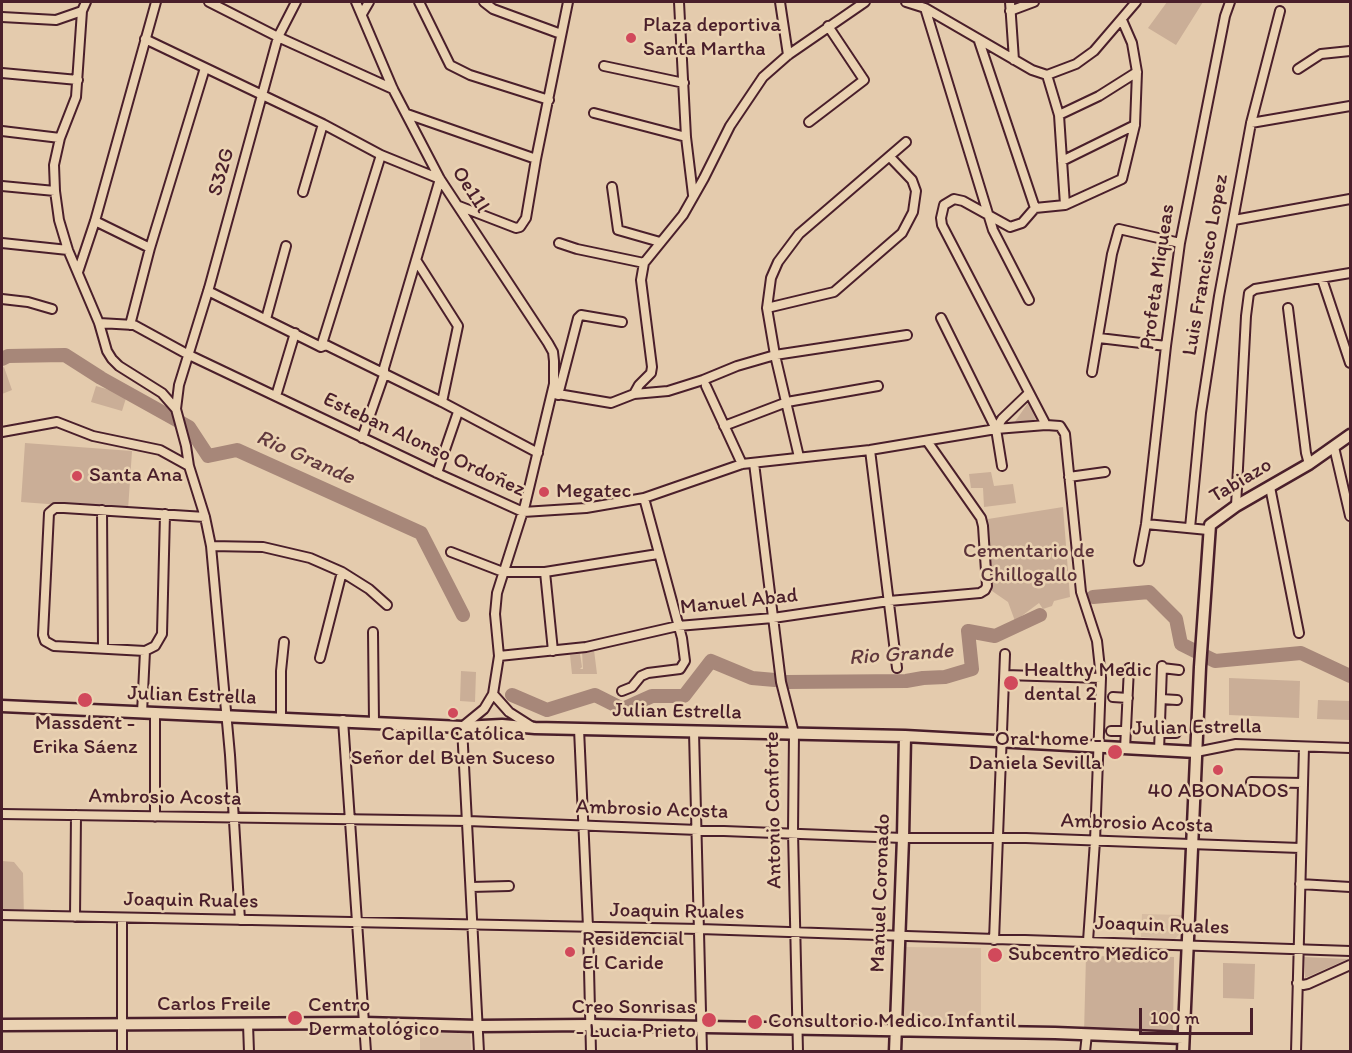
<!DOCTYPE html>
<meta charset="utf-8">
<style>
body{margin:0}
#map{position:relative;width:1352px;height:1053px;overflow:hidden;background:#e4cbad;font-family:Itim,sans-serif}
canvas{display:block}
.frame{position:absolute;inset:0;border:3px solid #4a1f2b;pointer-events:none}
.scale{position:absolute;left:1139px;top:1008px;width:114px;height:27px;box-sizing:border-box;border:3px solid #4a1f2b;border-top:0;padding-left:8px;font-size:18px;line-height:21px;white-space:nowrap;color:#4a1f2b;-webkit-text-stroke:4px #ead2b2;paint-order:stroke}
</style>
<div id="map">
<canvas width="1352" height="1053"></canvas>
<div class="frame"></div>
<div class="scale">100 m</div>
</div>
<script>
const ctx = document.querySelector('canvas').getContext('2d');
ctx.lineJoin = 'round';
function fill(path, color) { ctx.fillStyle = color; ctx.fill(path, 'evenodd'); }
const shape = rows => new Path2D(rows.map(r => 'M' + r).join(''));
function strokePath(path, color, width, dash) { ctx.strokeStyle = color; ctx.lineWidth = width; ctx.lineCap = dash ? 'butt' : 'round'; ctx.setLineDash(dash || []); ctx.stroke(path); }
function label(font, color, halo, rows, align = 'center') {
  ctx.font = font + ' Itim,sans-serif'; ctx.lineWidth = 5; ctx.setLineDash([]); ctx.textBaseline = 'middle'; ctx.strokeStyle = halo; ctx.fillStyle = color; for (const [text, x, y, turn = 0] of rows) {
    ctx.save(); ctx.translate(x, y); ctx.rotate((+turn || 0) * Math.PI / 180); ctx.textAlign = isNaN(turn) ? turn : align; if (halo) ctx.strokeText(text, 0, 0); ctx.fillText(text, 0, 0); ctx.restore();
  }
}
const built = shape([
 [1142,914,1182,915,1182,931,1175,939,1141,937],
 [905,947,981,948,981,1025,903,1022],
 [470,1031,471,1051,420,1051,420,1032]
]);
const green = shape([
 [1167,2,1203,2,1176,45,1148,28],
 [4,367,12,390,2,394,2,368],
 [96,386,127,395,122,411,91,402],
 [1028,403,1036,420,1014,423],
 [25,443,132,451,128,510,21,502],
 [991,472,994,486,1013,484,1016,503,984,507,983,488,971,488,969,474],
 [1063,507,1070,597,1054,601,1052,606,1043,609,1039,603,1015,621,1008,602,992,591,988,519],
 [594,650,597,674,572,674,570,655,580,654,582,667,580,669,583,669,582,651],
 [461,671,476,672,475,702,460,701],
 [1229,678,1300,681,1299,718,1229,715],
 [1318,700,1350,701,1350,720,1317,719],
 [2,861,14,862,23,873,24,919,2,919],
 [1086,956,1174,957,1173,1034,1084,1033],
 [1304,957,1348,959,1305,978],
 [1223,963,1255,964,1254,999,1223,998]
]);
const river = shape([
 [2,359,8,356,65,355,101,378,189,427,208,456,237,450,421,533,463,615],
 [1093,597,1149,592,1176,619,1181,644,1215,661,1301,653,1350,676],
 [787,682,906,681,923,678,945,677,972,669,968,631,995,636,1040,615],
 [512,695,547,710,595,695,623,709,652,696,684,696,711,661,752,678,775,680]
]);
const street = shape([
 [86,2,82,11,76,97,60,138,54,165,55,191,59,220,68,250,99,323,107,351,112,359,119,366,162,393,176,409,186,446,189,466,205,517,211,546,230,755,240,920],
 [209,2,278,37,393,89],
 [356,2,393,89,440,179,548,343,553,352,554,361,554,384,525,505,497,593,495,614,499,656,493,694,484,709,462,727,479,1052],
 [419,2,450,65,470,75,549,100],
 [484,2,493,9,561,34],
 [679,2,686,137,693,195],
 [780,2,788,55],
 [906,2,925,8,1032,70,1047,75,1076,64,1094,51,1136,2],
 [1010,2,1014,60],
 [925,8,993,230,1029,300],
 [1010,11,1034,2],
 [362,14,369,2],
 [2,17,56,20,82,11],
 [145,39,323,124,381,155,440,179,384,368,384,375,362,438],
 [979,41,1035,208,1022,223,1010,227,963,201,954,199,944,205,941,218,942,225,1046,425],
 [604,66,684,83],
 [1298,69,1321,54,1350,51],
 [2,73,78,80],
 [1047,75,1059,115,1065,205],
 [594,113,686,137],
 [407,114,536,159],
 [1059,115,1099,96,1137,72],
 [809,122,864,80,828,26],
 [1251,123,1350,106],
 [2,131,60,138],
 [1062,161,1135,125],
 [2,186,55,191],
 [612,187,618,230,660,242],
 [303,192,323,124],
 [459,206,516,228,520,227,526,218,536,159,568,2],
 [1035,208,1065,205,1122,179,1135,125,1137,72,1132,43,1122,20],
 [1234,220,1350,199],
 [95,221,150,248],
 [2,243,68,250],
 [559,243,577,249,644,263],
 [416,260,458,326,442,402],
 [78,272,95,221,156,2],
 [1322,279,1350,363],
 [208,291,321,347,326,345,442,402,538,453],
 [2,299,28,302,52,309],
 [767,308,834,292,902,233,913,212,916,191,912,180,890,157],
 [1288,308,1306,453,1309,464],
 [941,318,996,429,1002,466],
 [266,319,286,246],
 [99,323,134,325,187,354,437,473,523,512,586,508,644,498,742,464,870,450,996,429,1046,425,1060,426,1065,434,1081,592,1097,641,1101,678,1095,841,1088,941],
 [130,325,150,248,205,68],
 [1099,338,1166,346],
 [321,347,381,155],
 [1092,372,1112,254,1119,229,1180,243],
 [706,386,742,464],
 [552,393,611,403,634,394,668,391,703,380,737,366,775,355,907,335],
 [634,394,639,385,651,373,652,367,641,280,644,263,683,215,704,178,730,126,763,77,788,55,865,2],
 [558,395,578,318,581,315,622,322],
 [276,396,295,333],
 [176,409,179,385,209,288,278,37,296,2],
 [724,426,787,402,878,386],
 [996,429,1002,419,1028,394],
 [2,432,57,422,93,436,160,450,189,466],
 [1334,447,1350,516],
 [870,450,897,668],
 [799,457,775,355,767,308,771,278,778,262,799,234,906,142],
 [754,463,781,682,794,733,793,832,798,1052],
 [437,473,458,412],
 [1069,477,1105,472],
 [1270,487,1299,633],
 [1236,506,1246,316,1249,293,1255,289,1350,273],
 [102,510,103,648],
 [1146,524,1208,530],
 [1190,528,1201,413,1219,296,1251,123,1280,11],
 [211,546,263,547,310,558,342,572,369,589,387,605],
 [451,552,503,572,545,572,658,554],
 [1139,561,1146,524,1166,346,1180,243,1225,16,1230,2],
 [545,572,553,651],
 [373,632,374,722],
 [145,651,54,646,45,641,43,635,49,513,55,508,64,508,205,517],
 [499,656,586,647,678,626,773,618,889,601,980,593,985,590,987,586,983,526,981,518,927,441],
 [320,658,342,572],
 [1162,668,1179,670],
 [1005,675,1101,678],
 [622,691,632,687,641,676,648,673,680,669,685,661,682,638,644,498],
 [493,694,509,712,531,726],
 [1113,697,1128,698],
 [1161,699,1177,700],
 [142,713,145,651,155,646,162,634,165,514],
 [155,714,155,817],
 [281,719,281,671,284,642],
 [343,720,366,1052],
 [579,729,588,927,591,1052],
 [1111,731,1126,731],
 [694,732,702,1052],
 [1160,733,1176,733],
 [1125,749,1129,668],
 [1159,751,1162,666],
 [1196,752,1236,744,1350,748],
 [1251,782,1303,783],
 [2,814,468,821,903,838,1026,838,1300,848],
 [1300,884,1350,887],
 [471,887,509,886],
 [2,915,700,929,1350,951],
 [75,917,76,815],
 [994,940,1005,654],
 [1297,983,1303,985,1308,984,1350,965],
 [248,1024,249,1052],
 [122,1052,122,918],
 [1085,1052,1087,1034],
 [1296,1052,1304,747]
]);
const secondary = shape([
 [2,706,462,727,502,725,535,728,905,736,1196,752],
 [2,1025,364,1023,478,1026,590,1025,1055,1033,1183,1038],
 [895,1052,903,838,905,736],
 [1183,1052,1200,667,1210,525,1236,506,1309,464,1350,435]
]);
const markers = [
 [631,38,6,"#d1495b"],
 [77,476,6,"#d1495b"],
 [544,492,6,"#d1495b"],
 [1011,683,8,"#d1495b"],
 [85,700,8,"#d1495b"],
 [453,713,6,"#d1495b"],
 [1115,752,8,"#d1495b"],
 [1218,770,6,"#d1495b"],
 [570,952,6,"#d1495b"],
 [995,955,8,"#d1495b"],
 [295,1018,8,"#d1495b"],
 [709,1020,8,"#d1495b"],
 [755,1022,8,"#d1495b"]
];
const poiNames = [
 ["Plaza deportiva",643,26],
 ["Santa Martha",643,50],
 ["Santa Ana",89,476],
 ["Megatec",556,492],
 ["Healthy Medic",1024,671],
 ["dental 2",1024,695],
 ["Massdent -",85,724,"center"],
 ["Erika Sáenz",85,748,"center"],
 ["Capilla Católica",453,735,"center"],
 ["Señor del Buen Suceso",453,759,"center"],
 ["Oral home -",1102,740,"right"],
 ["Daniela Sevilla",1102,764,"right"],
 ["40 ABONADOS",1218,792,"center"],
 ["Residencial",582,940],
 ["El Caride",582,964],
 ["Subcentro Medico",1008,955],
 ["Centro",308,1006],
 ["Dermatológico",308,1030],
 ["Creo Sonrisas",696,1008,"right"],
 ["- Lucia Prieto",696,1032,"right"],
 ["Consultorio Medico Infantil",768,1022]
];
const streetNames = [
 ["S32G",222,172,-74],
 ["Oe11l",470,190,57],
 ["Luis Francisco Lopez",1206,265,-80],
 ["Profeta Miqueas",1158,277,-82],
 ["Esteban Alonso Ordoñez",424,445,25],
 ["Tabiazo",1241,481,-31],
 ["Manuel Abad",739,602,-6],
 ["Julian Estrella",192,696,2],
 ["Julian Estrella",677,712,1],
 ["Julian Estrella",1197,728,-1],
 ["Ambrosio Acosta",165,798,1],
 ["Ambrosio Acosta",652,810,2],
 ["Antonio Conforte",774,810,-91],
 ["Ambrosio Acosta",1137,824,2],
 ["Manuel Coronado",881,893,-88],
 ["Joaquin Ruales",191,901,1],
 ["Joaquin Ruales",677,912,1],
 ["Joaquin Ruales",1162,926,2],
 ["Carlos Freile",214,1005]
];
const parkNames = [
 ["Cementario de",1029,552],
 ["Chillogallo",1029,576]
];
const waterNames = [
 ["Rio Grande",305,458,24],
 ["Rio Grande",901,655,-4]
];
fill(built, '#d7bca2');
fill(green, '#caae97');
strokePath(river, '#a78779', 14);
strokePath(street, '#4a1f2b', 12);
strokePath(secondary, '#4a1f2b', 15);
strokePath(street, '#ead2b2', 8);
strokePath(secondary, '#ead2b2', 10);
for (const [x, y, r, color] of markers) { const dot = new Path2D(); dot.arc(x, y, r, 0, 2 * Math.PI); ctx.fillStyle = color; ctx.fill(dot); strokePath(dot, '#ead2b2', 2); }
label('21px', '#4a1f2b', '#ead2b2', poiNames, 'left');
label('21px', '#4a1f2b', '#ead2b2', streetNames);
label('21px', '#5d343b', '#ead2b2', parkNames);
label('italic 22px', '#61393e', '#ead2b2', waterNames);
</script>
